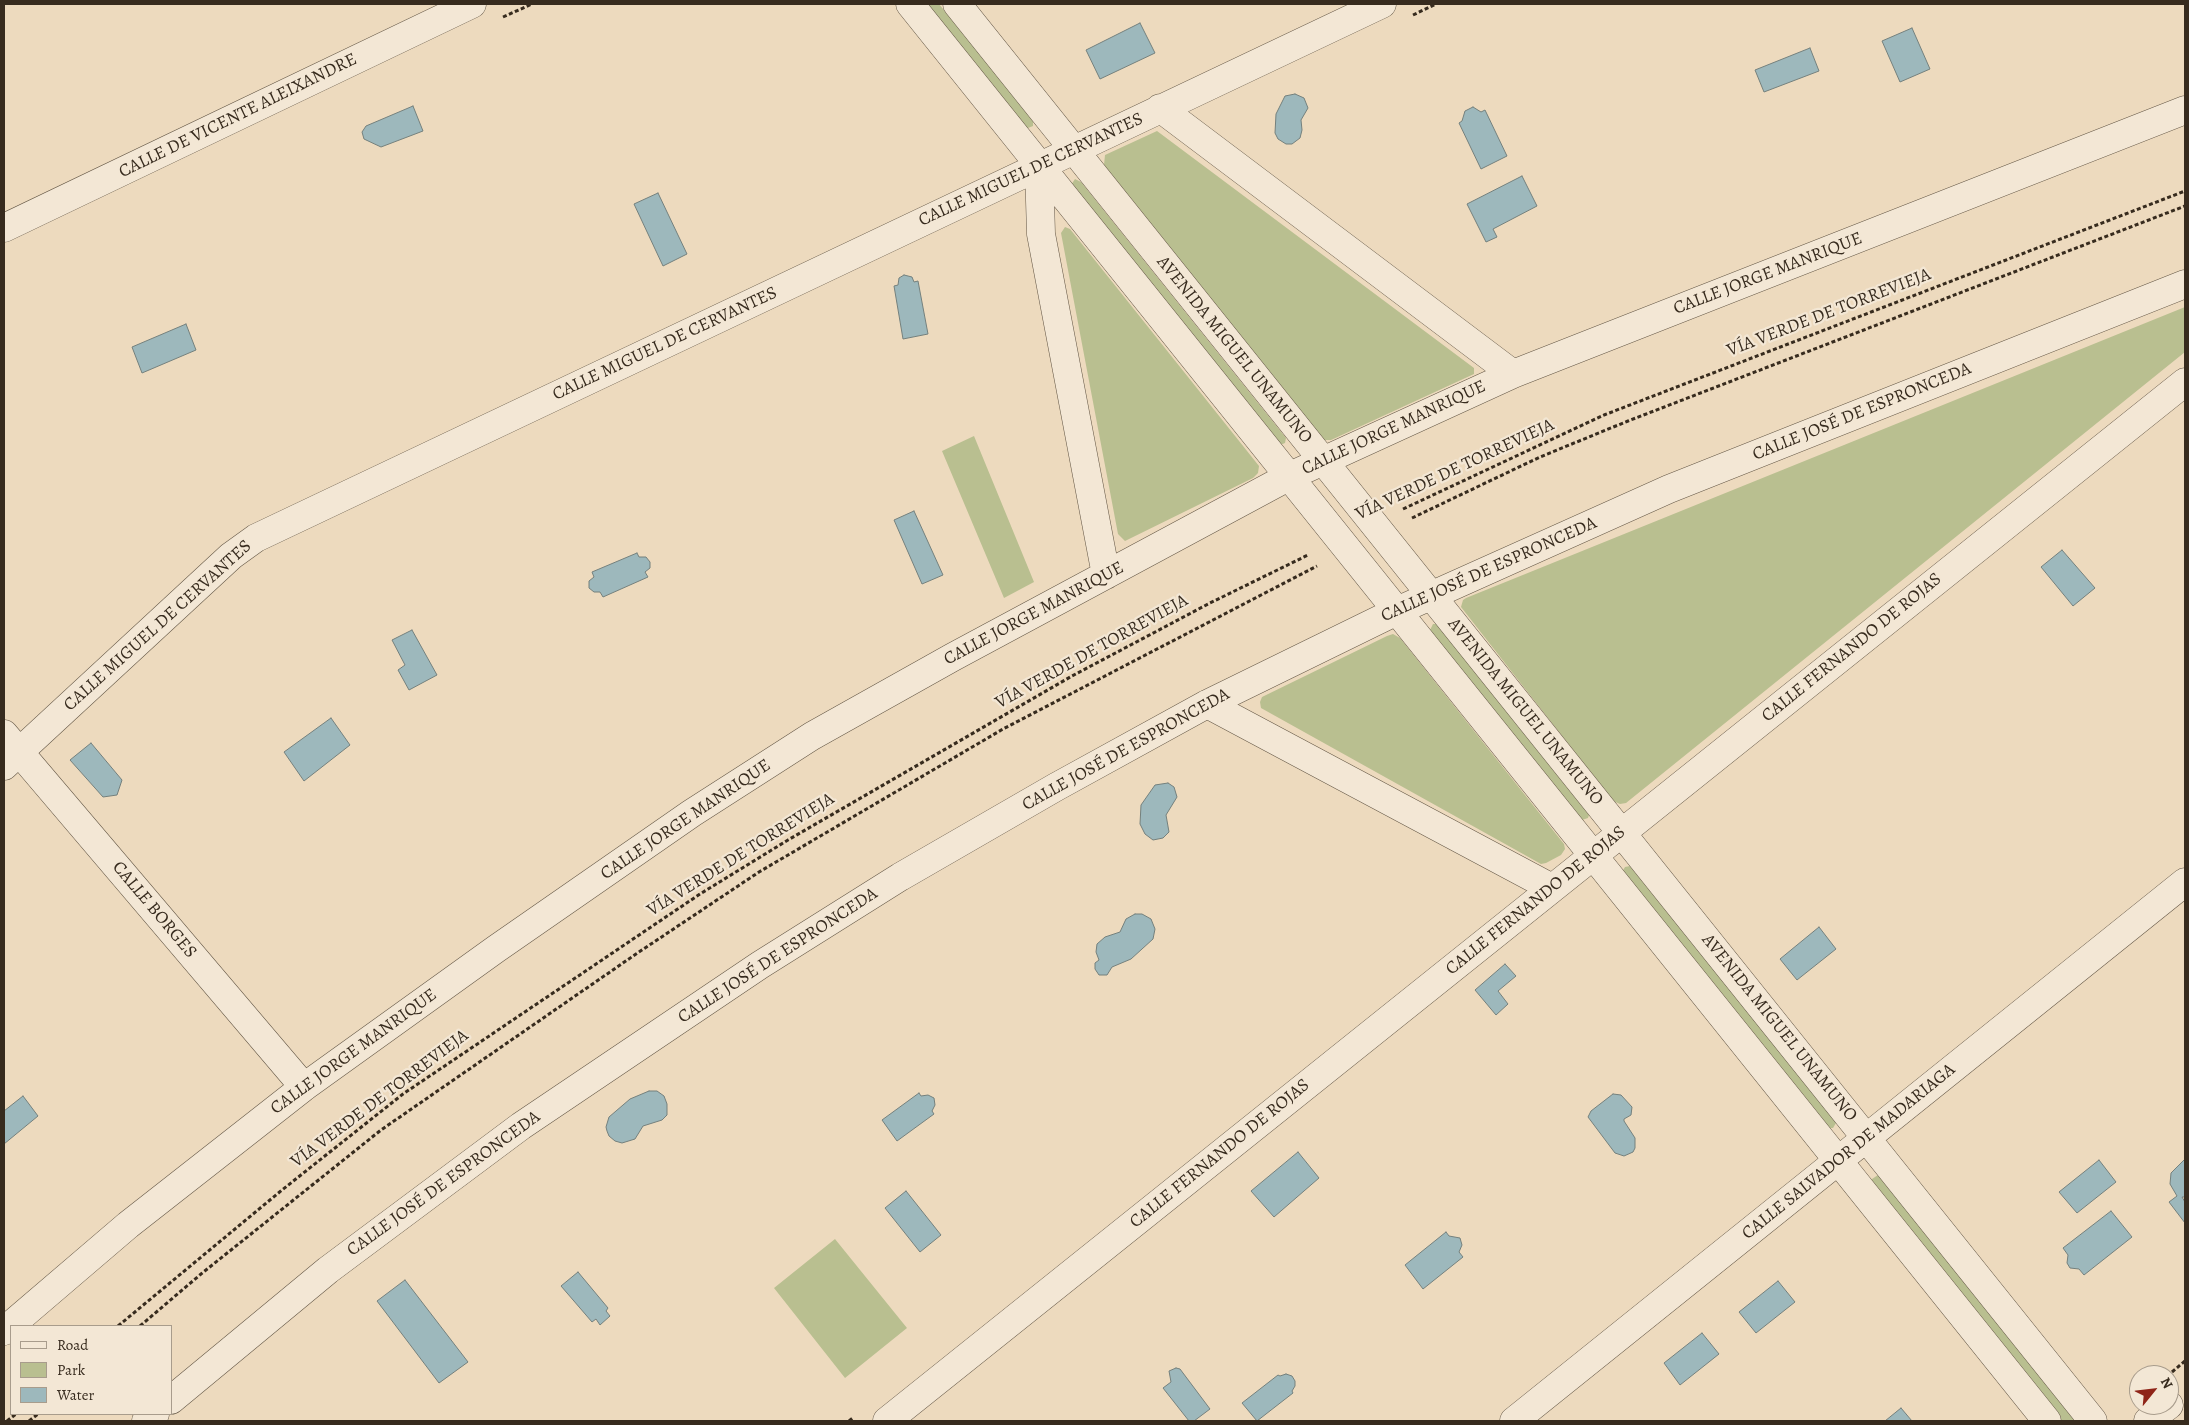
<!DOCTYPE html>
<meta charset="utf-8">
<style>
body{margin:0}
#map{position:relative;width:2189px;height:1425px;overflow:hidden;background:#eddabe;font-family:Alegreya,serif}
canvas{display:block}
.frame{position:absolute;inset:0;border:5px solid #372b1e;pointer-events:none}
.legend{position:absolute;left:10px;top:1325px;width:162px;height:90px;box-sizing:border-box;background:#f3e7d5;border:1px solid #a89c8c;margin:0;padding:6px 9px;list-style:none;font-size:15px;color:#372b1e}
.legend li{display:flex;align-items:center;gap:10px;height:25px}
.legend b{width:25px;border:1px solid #a89c8c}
.north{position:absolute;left:2129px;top:1365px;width:50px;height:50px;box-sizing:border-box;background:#f3e7d5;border:1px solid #a89c8c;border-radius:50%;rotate:61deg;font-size:14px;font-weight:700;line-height:20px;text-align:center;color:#372b1e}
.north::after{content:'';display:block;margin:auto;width:18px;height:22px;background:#8f2418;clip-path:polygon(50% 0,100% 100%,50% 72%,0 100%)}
</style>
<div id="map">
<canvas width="2189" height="1425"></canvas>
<div class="frame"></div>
<ul class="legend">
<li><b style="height:6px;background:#f3e7d5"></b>Road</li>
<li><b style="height:14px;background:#b9bf90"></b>Park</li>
<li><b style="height:14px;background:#9db8bc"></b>Water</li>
</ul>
<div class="north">N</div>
</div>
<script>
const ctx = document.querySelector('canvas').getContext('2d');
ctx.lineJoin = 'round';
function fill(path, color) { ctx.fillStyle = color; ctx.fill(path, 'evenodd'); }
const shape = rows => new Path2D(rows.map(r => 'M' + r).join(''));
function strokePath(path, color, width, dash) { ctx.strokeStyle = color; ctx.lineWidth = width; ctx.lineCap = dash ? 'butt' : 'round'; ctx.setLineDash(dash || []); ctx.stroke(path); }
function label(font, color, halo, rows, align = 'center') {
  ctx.font = font + ' Alegreya,serif'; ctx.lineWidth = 4.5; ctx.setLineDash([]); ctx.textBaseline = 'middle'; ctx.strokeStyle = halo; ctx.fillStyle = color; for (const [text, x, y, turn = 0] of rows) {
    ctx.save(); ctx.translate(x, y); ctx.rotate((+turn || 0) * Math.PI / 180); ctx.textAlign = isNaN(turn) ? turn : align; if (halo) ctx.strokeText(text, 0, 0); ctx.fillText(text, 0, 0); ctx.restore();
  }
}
const green = shape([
 [925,4,939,4,1033,120,1033,126,1028,128,1025,127],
 [1157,131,1474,368,1474,374,1331,440,1324,440,1104,165,1105,155],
 [1075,179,1081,182,1286,438,1285,443,1280,445,1071,185],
 [1065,227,1070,229,1259,466,1258,473,1253,478,1125,541,1118,534,1061,233],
 [2185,307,2185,352,1626,803,1620,804,1613,801,1461,607,1463,600,1466,598],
 [974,436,1034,582,1004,598,942,451],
 [1433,624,1437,624,1589,815,1588,818,1582,820,1430,630],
 [1393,634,1400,638,1564,844,1565,849,1561,855,1546,863,1541,864,1261,708,1260,702,1262,697,1387,636],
 [1630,866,1835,1120,1836,1123,1833,1128,1827,1128,1622,872,1625,867],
 [1878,1175,2076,1421,2062,1421,1872,1184,1872,1179],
 [835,1239,907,1328,845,1378,774,1288]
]);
const water = shape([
 [1140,23,1155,53,1100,79,1086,50,1140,23],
 [1912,28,1930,69,1900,82,1882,41,1912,28],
 [1810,48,1819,71,1764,92,1755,70,1810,48],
 [1295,94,1304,98,1308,108,1301,120,1302,130,1300,138,1292,144,1286,144,1278,139,1275,133,1276,114,1285,96,1295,94],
 [413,106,423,131,381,147,364,139,362,132,366,126,413,106],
 [1473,107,1481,112,1485,110,1507,156,1481,169,1459,123,1462,121,1465,111,1473,107],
 [1522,176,1537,206,1493,229,1497,237,1486,242,1467,204,1522,176],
 [658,193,687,254,663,266,634,204,658,193],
 [904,275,912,277,914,282,918,281,928,334,903,339,894,286,898,285,899,278,904,275],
 [186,324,196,350,142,373,132,347,186,324],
 [914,511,943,575,922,584,894,520,914,511],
 [2062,550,2095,588,2073,606,2041,567,2062,550],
 [637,553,639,557,646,557,650,562,650,568,645,572,648,577,603,597,600,592,594,592,589,588,589,581,594,577,592,572,637,553],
 [412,630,437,675,409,690,398,670,405,665,392,640,412,630],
 [331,718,350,745,304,781,284,752,331,718],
 [91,743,122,780,117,795,103,797,70,760,91,743],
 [1168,783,1174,787,1177,797,1166,815,1169,832,1163,838,1153,840,1145,834,1140,824,1141,805,1155,785,1168,783],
 [1135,914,1142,914,1151,919,1155,929,1153,939,1131,959,1112,967,1107,975,1099,975,1095,969,1095,963,1099,960,1096,952,1097,944,1105,937,1120,932,1126,919,1135,914],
 [1819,927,1836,949,1797,980,1780,959,1819,927],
 [1505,964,1516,976,1498,991,1508,1004,1496,1015,1475,990,1505,964],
 [649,1091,657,1091,664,1096,667,1104,667,1115,662,1120,643,1126,635,1139,622,1143,615,1141,609,1136,607,1131,606,1127,609,1117,630,1099,649,1091],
 [919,1093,921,1096,928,1095,934,1098,935,1105,932,1111,934,1114,897,1141,882,1120,919,1093],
 [1613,1094,1621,1095,1632,1107,1631,1115,1624,1119,1624,1121,1635,1138,1635,1148,1633,1152,1624,1156,1615,1153,1588,1117,1591,1111,1613,1094],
 [23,1096,38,1116,4,1144,4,1111,23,1096],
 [1298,1152,1319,1178,1274,1217,1251,1191,1298,1152],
 [2185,1159,2185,1197,2182,1197,2185,1202,2185,1223,2169,1202,2177,1196,2170,1184,2171,1173,2185,1159],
 [2099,1160,2116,1182,2077,1213,2059,1192,2099,1160],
 [906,1191,941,1235,920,1252,885,1208,906,1191],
 [2111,1211,2132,1237,2084,1275,2079,1269,2070,1268,2067,1263,2068,1255,2063,1248,2111,1211],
 [1446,1232,1449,1236,1460,1238,1462,1245,1459,1252,1463,1257,1423,1289,1405,1265,1446,1232],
 [578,1272,608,1308,606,1311,610,1316,600,1325,596,1319,592,1322,561,1286,578,1272],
 [405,1280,468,1362,439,1383,377,1301,405,1280],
 [1778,1281,1795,1302,1756,1333,1739,1312,1778,1281],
 [1702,1333,1719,1354,1680,1385,1664,1363,1702,1333],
 [1176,1368,1180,1369,1210,1409,1194,1421,1189,1421,1163,1388,1171,1382,1169,1371,1176,1368],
 [1286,1374,1292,1376,1295,1381,1295,1386,1292,1391,1293,1393,1257,1421,1242,1403,1278,1375,1280,1376,1286,1374],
 [1901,1408,1912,1421,1885,1421,1901,1408]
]);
const path = shape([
 [1413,15,1436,4],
 [503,17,532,4],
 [1403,509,1604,415,2185,191],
 [1412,518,1540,457,1628,421,2185,206],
 [118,1326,282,1190,403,1094,700,894,788,840,1072,676,1210,603,1308,555],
 [140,1326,201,1274,381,1130,636,954,759,872,1003,729,1317,566],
 [2172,1372,2185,1361],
 [7,1421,16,1414],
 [29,1421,38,1414],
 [849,1421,854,1417]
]);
const street = shape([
 [910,4,2047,1421],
 [957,4,2093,1421],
 [1160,108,1513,374],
 [1039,166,1041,234,1106,575],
 [4,228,472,4],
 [1207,704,1552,888],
 [4,734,304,1087],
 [4,766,231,556,256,538,1382,4],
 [4,1331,128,1225,304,1087,496,949,692,813,812,736,953,657,1288,477,1513,374,2185,110],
 [171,1400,328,1270,521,1126,760,965,900,877,1056,787,1207,704,1397,611,1669,489,2185,284],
 [146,1421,155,1414],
 [887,1421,2185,382],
 [1514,1421,2185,882],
 [2148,1421,2169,1405]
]);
const streetNames = [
 ["CALLE DE VICENTE ALEIXANDRE",238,116,-26],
 ["CALLE MIGUEL DE CERVANTES",1031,170,-25],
 ["CALLE JORGE MANRIQUE",1768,274,-21],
 ["VÍA VERDE DE TORREVIEJA",1829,313,-21],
 ["CALLE MIGUEL DE CERVANTES",665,344,-25],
 ["AVENIDA MIGUEL UNAMUNO",1234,350,51],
 ["CALLE JOSÉ DE ESPRONCEDA",1862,412,-22],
 ["CALLE JORGE MANRIQUE",1394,428,-25],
 ["VÍA VERDE DE TORREVIEJA",1455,470,-25],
 ["CALLE JOSÉ DE ESPRONCEDA",1489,570,-24],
 ["CALLE JORGE MANRIQUE",1034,614,-28],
 ["CALLE MIGUEL DE CERVANTES",158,626,-42],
 ["CALLE FERNANDO DE ROJAS",1852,648,-39],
 ["VÍA VERDE DE TORREVIEJA",1092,652,-29],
 ["AVENIDA MIGUEL UNAMUNO",1525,712,51],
 ["CALLE JOSÉ DE ESPRONCEDA",1126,750,-29],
 ["CALLE JORGE MANRIQUE",686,820,-34],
 ["VÍA VERDE DE TORREVIEJA",741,855,-32],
 ["CALLE FERNANDO DE ROJAS",1536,901,-39],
 ["CALLE BORGES",154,910,50],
 ["CALLE JOSÉ DE ESPRONCEDA",778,956,-33],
 ["AVENIDA MIGUEL UNAMUNO",1779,1028,51],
 ["CALLE JORGE MANRIQUE",354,1052,-36],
 ["VÍA VERDE DE TORREVIEJA",380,1099,-37],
 ["CALLE SALVADOR DE MADARIAGA",1849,1152,-39],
 ["CALLE FERNANDO DE ROJAS",1220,1154,-39],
 ["CALLE JOSÉ DE ESPRONCEDA",444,1184,-36]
];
fill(green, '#b9bf90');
fill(water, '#9db8bc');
strokePath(water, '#74807d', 1);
strokePath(street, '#645746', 29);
strokePath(path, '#372b1e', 3, [4, 2.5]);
strokePath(street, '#f3e7d5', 28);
label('18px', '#372b1e', '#f3e7d5', streetNames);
</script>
